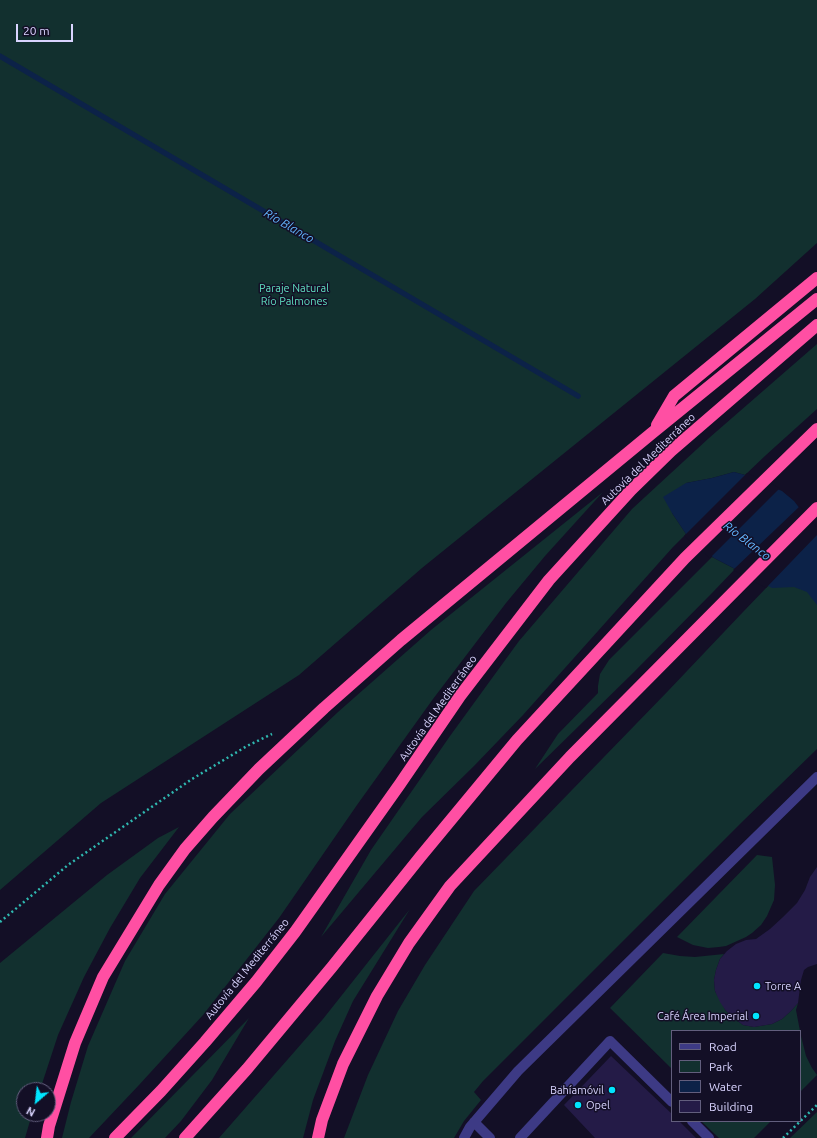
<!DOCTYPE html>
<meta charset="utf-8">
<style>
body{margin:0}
#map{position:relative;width:817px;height:1138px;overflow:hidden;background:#130f26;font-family:Ubuntu,sans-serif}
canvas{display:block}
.legend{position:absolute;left:671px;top:1030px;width:130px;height:92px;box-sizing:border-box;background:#130f26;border:1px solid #625e7d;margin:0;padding:5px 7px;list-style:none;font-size:12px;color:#d9d4ff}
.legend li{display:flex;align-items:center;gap:8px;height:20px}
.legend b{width:20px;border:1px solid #625e7d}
.north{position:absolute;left:16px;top:1082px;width:40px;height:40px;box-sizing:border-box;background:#130f26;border:1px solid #625e7d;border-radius:50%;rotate:208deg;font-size:11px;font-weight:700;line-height:16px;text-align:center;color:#d9d4ff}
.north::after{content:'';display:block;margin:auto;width:14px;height:18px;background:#00e5ff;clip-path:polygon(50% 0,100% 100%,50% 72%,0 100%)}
.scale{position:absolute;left:16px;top:24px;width:57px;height:18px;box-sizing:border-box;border:2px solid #d9d4ff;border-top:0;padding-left:5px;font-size:12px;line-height:14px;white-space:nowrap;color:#d9d4ff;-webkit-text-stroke:3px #130f26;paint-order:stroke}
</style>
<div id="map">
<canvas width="817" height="1138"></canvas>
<ul class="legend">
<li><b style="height:5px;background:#3d3a85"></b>Road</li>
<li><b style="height:11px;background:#12302f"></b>Park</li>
<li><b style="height:11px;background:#0c2248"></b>Water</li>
<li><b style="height:11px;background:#241b47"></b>Building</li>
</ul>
<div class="north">N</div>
<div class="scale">20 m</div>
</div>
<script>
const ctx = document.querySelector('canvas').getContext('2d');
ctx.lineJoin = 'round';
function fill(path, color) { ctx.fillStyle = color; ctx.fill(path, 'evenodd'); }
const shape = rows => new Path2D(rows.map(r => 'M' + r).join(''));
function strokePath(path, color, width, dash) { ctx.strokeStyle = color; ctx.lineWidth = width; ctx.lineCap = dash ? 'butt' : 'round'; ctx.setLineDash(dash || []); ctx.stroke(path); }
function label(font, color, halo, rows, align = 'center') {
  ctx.font = font + ' Ubuntu,sans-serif'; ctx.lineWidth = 3; ctx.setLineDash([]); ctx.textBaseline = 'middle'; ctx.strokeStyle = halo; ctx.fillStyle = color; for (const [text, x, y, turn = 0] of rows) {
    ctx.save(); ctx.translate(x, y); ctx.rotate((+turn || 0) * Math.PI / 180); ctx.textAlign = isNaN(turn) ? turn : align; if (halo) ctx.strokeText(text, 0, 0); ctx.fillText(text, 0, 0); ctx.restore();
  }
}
const green = shape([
 [0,0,817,0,817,243,755,299,422,568,299,675,101,803,0,890],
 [817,344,817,409,766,455,745,475,734,472,712,478,686,483,672,513,686,534,673,547,523,715,474,766,422,817,321,937,371,850,450,736,519,641,632,509,709,438],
 [603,492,545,556,506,603,433,699,357,805,279,918,203,1015,139,1085,89,1138,62,1138,71,1102,88,1046,125,961,165,894,230,814,338,712,431,630],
 [817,535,817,749,742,822,483,1081,474,1092,481,1100,464,1121,454,1138,344,1138,368,1075,398,1011,425,965,474,891,668,691,743,612],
 [712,557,735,569,713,592,633,673,535,769,558,734,598,693,598,686,600,674,609,660],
 [179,827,140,878,110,928,84,977,58,1035,40,1090,24,1090,24,1114,32,1114,25,1138,0,1138,0,963,107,875,158,838],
 [757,855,772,857,775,885,774,900,767,916,761,925,752,933,746,937,726,946,719,947,708,948,693,945,677,937],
 [410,909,353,1001,335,1041,313,1100,303,1138,219,1138,323,1019],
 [663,953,680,956,695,957,724,954,720,959,716,970,714,980,715,991,726,1011,734,1018,743,1025,754,1027,772,1024,782,1019,791,1011,798,1003,796,1010,800,1031,672,1031,672,1069,610,1008],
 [249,1018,212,1080,181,1121,165,1138,131,1138],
 [800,1032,806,1056,812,1068,817,1075,800,1092],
 [817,1112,817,1138,790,1138],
 [701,1121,771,1121,754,1138,719,1138]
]);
const water = shape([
 [734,472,745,475,782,491,794,501,817,531,817,605,807,592,794,587,772,588,714,558,686,534,672,513,663,497,686,483,712,478]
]);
const pier = shape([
 [747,473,780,488,710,558,684,536],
 [800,506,817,528,817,535,766,588,733,570]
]);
const stream = shape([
 [0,56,578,396]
]);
const building = shape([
 [817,867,817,964,808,967,804,970,801,980,798,1003,791,1011,782,1019,772,1024,754,1027,743,1025,734,1018,726,1011,720,1002,715,991,714,980,716,970,720,959,727,951,736,944,746,940,756,939,770,929,783,917,797,903,805,890,810,877],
 [611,1056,672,1114,672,1121,679,1121,696,1138,595,1138,564,1105]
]);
const path = shape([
 [0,922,68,865,192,779,247,746,272,734],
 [783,1138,817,1105]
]);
const minor = shape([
 [692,1121,709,1138],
 [474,1122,490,1138],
 [464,1138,470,1127,518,1071,817,777],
 [520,1138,610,1041,672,1102]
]);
const highway = shape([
 [657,425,674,396,817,278],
 [47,1138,49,1126,75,1043,103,977,159,885,185,849,213,817,259,769,324,708,401,640,652,433,817,299],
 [115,1138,161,1091,205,1042,256,982,295,932,400,784,460,696,549,580,631,490,671,451,817,325],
 [185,1138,247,1069,332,967,421,856,517,740,685,558,817,429],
 [318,1138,322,1120,343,1064,377,996,409,943,450,886,570,757,817,508]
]);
const markers = [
 [757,986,4,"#00e5ff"],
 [756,1016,4,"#00e5ff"],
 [612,1090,4,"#00e5ff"],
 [578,1105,4,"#00e5ff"]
];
const parkNames = [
 ["Paraje Natural",294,288],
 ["Río Palmones",294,301]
];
const streetNames = [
 ["Autovía del Mediterráneo",648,459,-44],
 ["Autovía del Mediterráneo",438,708,-55],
 ["Autovía del Mediterráneo",247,969,-51]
];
const poiNames = [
 ["Torre A",765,986],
 ["Café Área Imperial",748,1016,"right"],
 ["Bahíamóvil",604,1090,"right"],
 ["Opel",586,1105]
];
const waterNames = [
 ["Río Blanco",289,226,30],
 ["Río Blanco",747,541,37]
];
fill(green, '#12302f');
fill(water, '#0c2248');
fill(pier, '#130f26');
strokePath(stream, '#0c2248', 5.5);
fill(building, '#241b47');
strokePath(path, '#2fb8b0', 2.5, [2, 3]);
strokePath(minor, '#3d3a85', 10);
strokePath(highway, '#ff4fa3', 12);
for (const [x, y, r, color] of markers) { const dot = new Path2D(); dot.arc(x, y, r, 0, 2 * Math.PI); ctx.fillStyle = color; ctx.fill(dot); strokePath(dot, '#130f26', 1.5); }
label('11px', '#5fe0c0', '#130f26', parkNames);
label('11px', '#d9d4ff', '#130f26', streetNames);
label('11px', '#d9d4ff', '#130f26', poiNames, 'left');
label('italic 12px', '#62b6ff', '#130f26', waterNames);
</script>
